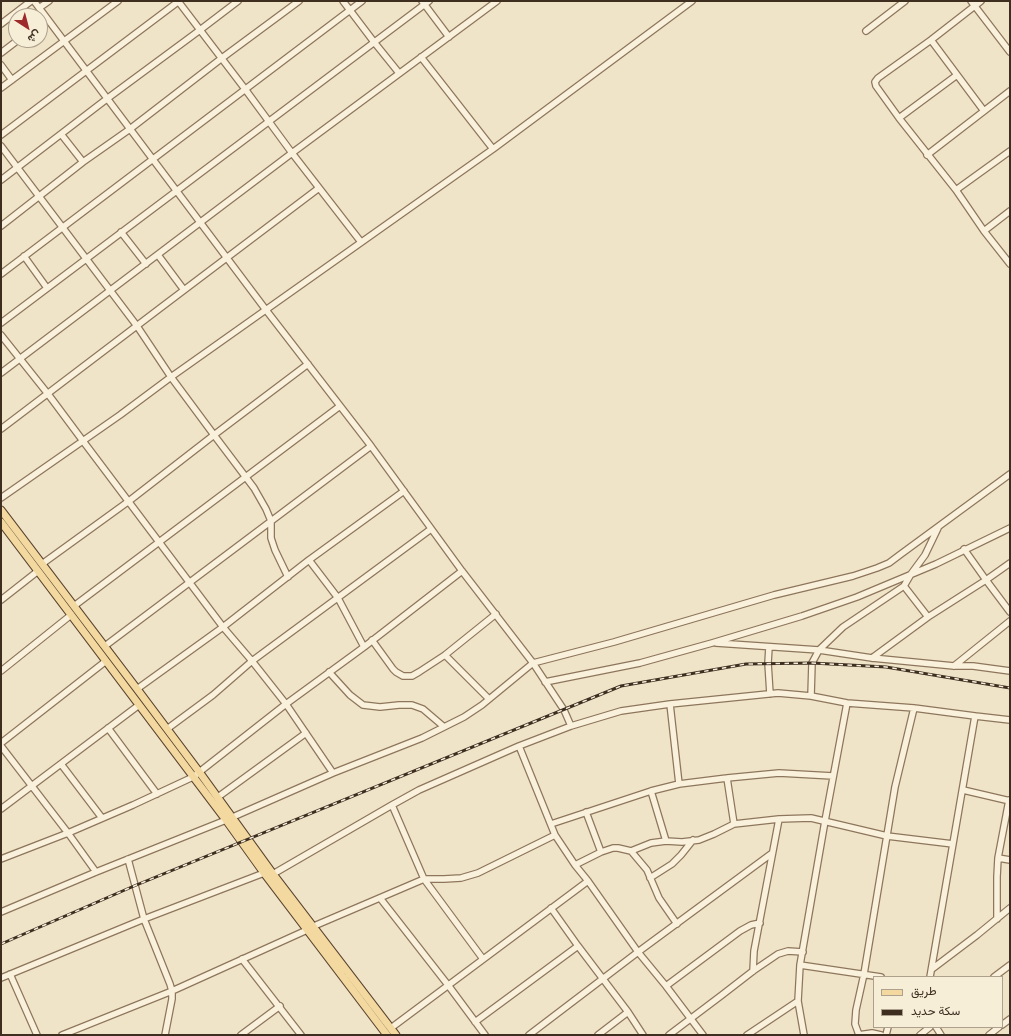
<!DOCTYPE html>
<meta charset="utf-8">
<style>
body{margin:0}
#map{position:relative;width:1011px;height:1036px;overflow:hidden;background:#f0e4c8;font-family:"PT Serif",Vazirmatn,serif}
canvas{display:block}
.frame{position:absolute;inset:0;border:2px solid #3d2e20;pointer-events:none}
.legend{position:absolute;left:873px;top:976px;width:130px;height:52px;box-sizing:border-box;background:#f7eed8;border:1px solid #ada18e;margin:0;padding:5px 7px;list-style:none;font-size:12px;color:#3d2e20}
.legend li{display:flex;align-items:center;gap:8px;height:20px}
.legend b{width:20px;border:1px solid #ada18e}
.north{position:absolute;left:8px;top:8px;width:40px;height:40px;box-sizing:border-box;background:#f7eed8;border:1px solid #ada18e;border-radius:50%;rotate:144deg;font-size:11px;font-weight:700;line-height:16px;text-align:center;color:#3d2e20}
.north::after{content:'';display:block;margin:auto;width:14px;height:18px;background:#9e2a2b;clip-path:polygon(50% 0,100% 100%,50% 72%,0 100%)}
</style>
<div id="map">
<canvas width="1011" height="1036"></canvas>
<div class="frame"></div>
<ul class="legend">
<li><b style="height:5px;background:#f3d9a0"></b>طريق</li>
<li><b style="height:5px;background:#3d2e20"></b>سكة حديد</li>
</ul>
<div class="north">ش</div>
</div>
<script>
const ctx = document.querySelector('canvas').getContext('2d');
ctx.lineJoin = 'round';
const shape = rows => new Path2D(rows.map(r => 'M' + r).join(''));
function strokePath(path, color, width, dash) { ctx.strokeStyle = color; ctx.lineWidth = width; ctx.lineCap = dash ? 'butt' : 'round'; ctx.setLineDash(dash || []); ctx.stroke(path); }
const minor = shape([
 [34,1,266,310,371,446,462,571,533,663,564,710,571,726],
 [178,1,245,89,292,153,361,242],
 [343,1,374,42,399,73],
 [422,1,449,37],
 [971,1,1010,52],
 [981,1,931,40,878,78,875,82,876,86,899,118,956,190,984,231,1010,264],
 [39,8,49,1],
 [1,24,31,1],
 [40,24,47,19],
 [866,31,905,1],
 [931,40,984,111],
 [1,53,18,40],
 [421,57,493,149],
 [1,65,12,80],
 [1,88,118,1],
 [899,118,957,75],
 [61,134,83,162],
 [1,135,179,1],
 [1,146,137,326,171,377,214,435,254,488,266,509,271,521,271,538,275,550,288,577],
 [927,155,1010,91],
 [1,180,108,98,200,30,238,1],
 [956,190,1010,151],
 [1,226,83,162,130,129,222,58,299,1],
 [984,231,1010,211],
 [121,232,146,264],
 [158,255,184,290],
 [24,256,47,288],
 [1,274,362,1],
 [1,323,429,1],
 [1,335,48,394,83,441,223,627,252,661,213,695,167,729],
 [1,373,292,153,497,1],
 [1,429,159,309,319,188],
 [1,498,120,415,171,377,493,149,692,1],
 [964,549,986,580,1010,612],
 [309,560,338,598,364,647],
 [42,564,129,501,214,435,308,364],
 [904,586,928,617],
 [1,600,38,571],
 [74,606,340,406],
 [372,640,393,669,396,672,403,676,412,676,419,672,445,655,496,614],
 [716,643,819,650,872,658,954,666,973,666,1010,671],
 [105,646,371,446],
 [769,647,768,663,770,694],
 [445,655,489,699],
 [872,658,928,617,986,580,1010,563],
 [954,666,1010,621],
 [1,671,71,615],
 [329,672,350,695,363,705,380,707,399,705,412,705,423,709,443,726],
 [545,682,640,663,712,643,802,616,857,597,936,564,1010,528],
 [137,689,223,627,309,560,404,491],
 [811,696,812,663,819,650,843,627,904,586,911,574,925,555,938,528],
 [670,704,679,784],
 [108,728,157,794],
 [1,743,106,661],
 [1,746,68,833,96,872],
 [519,746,555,835,575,865,588,881,638,952,666,986,703,1035],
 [61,764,102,818],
 [333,773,286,704,252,661,431,529],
 [727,778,734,824],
 [963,790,1010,801],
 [651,791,666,841],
 [218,797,306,733],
 [392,805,424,879,483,959],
 [1,809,139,705],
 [586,812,601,852],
 [551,824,651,791,679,784,727,778,779,773,833,776],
 [631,851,647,870,659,898,677,924],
 [998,858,1010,860],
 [1,859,68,833,133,805,193,777,286,704,364,647,462,571],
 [128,859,144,919,170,984,172,991,172,999,165,1035],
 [575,865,601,852,613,848,618,848,631,851,651,843,666,841,682,842,699,840,714,834,734,824,779,819,811,818,887,836,953,844],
 [273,874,392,805,419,790,519,746,571,726,621,711,670,704,778,693,811,696,847,703,914,708,975,716,1010,720],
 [650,878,672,864,681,855,693,840],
 [380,898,448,985,485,1035],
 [551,908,578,946,628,1012,643,1035],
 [1,912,96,872,226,820,333,773,422,738,464,717,482,705,533,663,614,642,774,595,853,576,877,568,889,563,901,554,1010,474],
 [997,919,997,877,998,858,1009,800],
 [314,926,424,879,444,879,461,878,478,873,555,835],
 [242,959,301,1035],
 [800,965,881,977],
 [932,969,977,935,1010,908],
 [753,971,754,951,779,819],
 [10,974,37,1035],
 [930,977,975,716],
 [994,977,1010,965],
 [1,978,144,919,264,873],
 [666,986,740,931,751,925,760,923],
 [475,1022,578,946],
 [1002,1025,1010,1019],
 [936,1027,941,1035],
 [391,1028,588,881],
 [62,1035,172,991,307,930],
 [241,1035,280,1006],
 [529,1035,638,952,771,854],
 [598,1035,628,1012],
 [669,1035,722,995,753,971,778,954,788,951,803,952],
 [747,1035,798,1001],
 [804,1035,798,1001,800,965,825,821,847,703],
 [858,1035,872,1033,881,1035],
 [859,1035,855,1024,856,1010,864,974,895,787,914,708],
 [886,1035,888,1027],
 [920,1035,930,1027],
 [989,1035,999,1027]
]);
const major = shape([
 [1,510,137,689,200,773,273,874,396,1035],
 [1,522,226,820,264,873,387,1035]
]);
const rail = shape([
 [1,944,134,886,621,686,746,664,812,663,886,667,1010,688]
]);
strokePath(minor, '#8d765c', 8);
strokePath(major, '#5b4430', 9);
strokePath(minor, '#faf1dc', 5.5);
strokePath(major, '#f3d9a0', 7);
strokePath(rail, '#3d2e20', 3);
strokePath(rail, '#f7eed8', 1.5, [4.5]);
</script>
